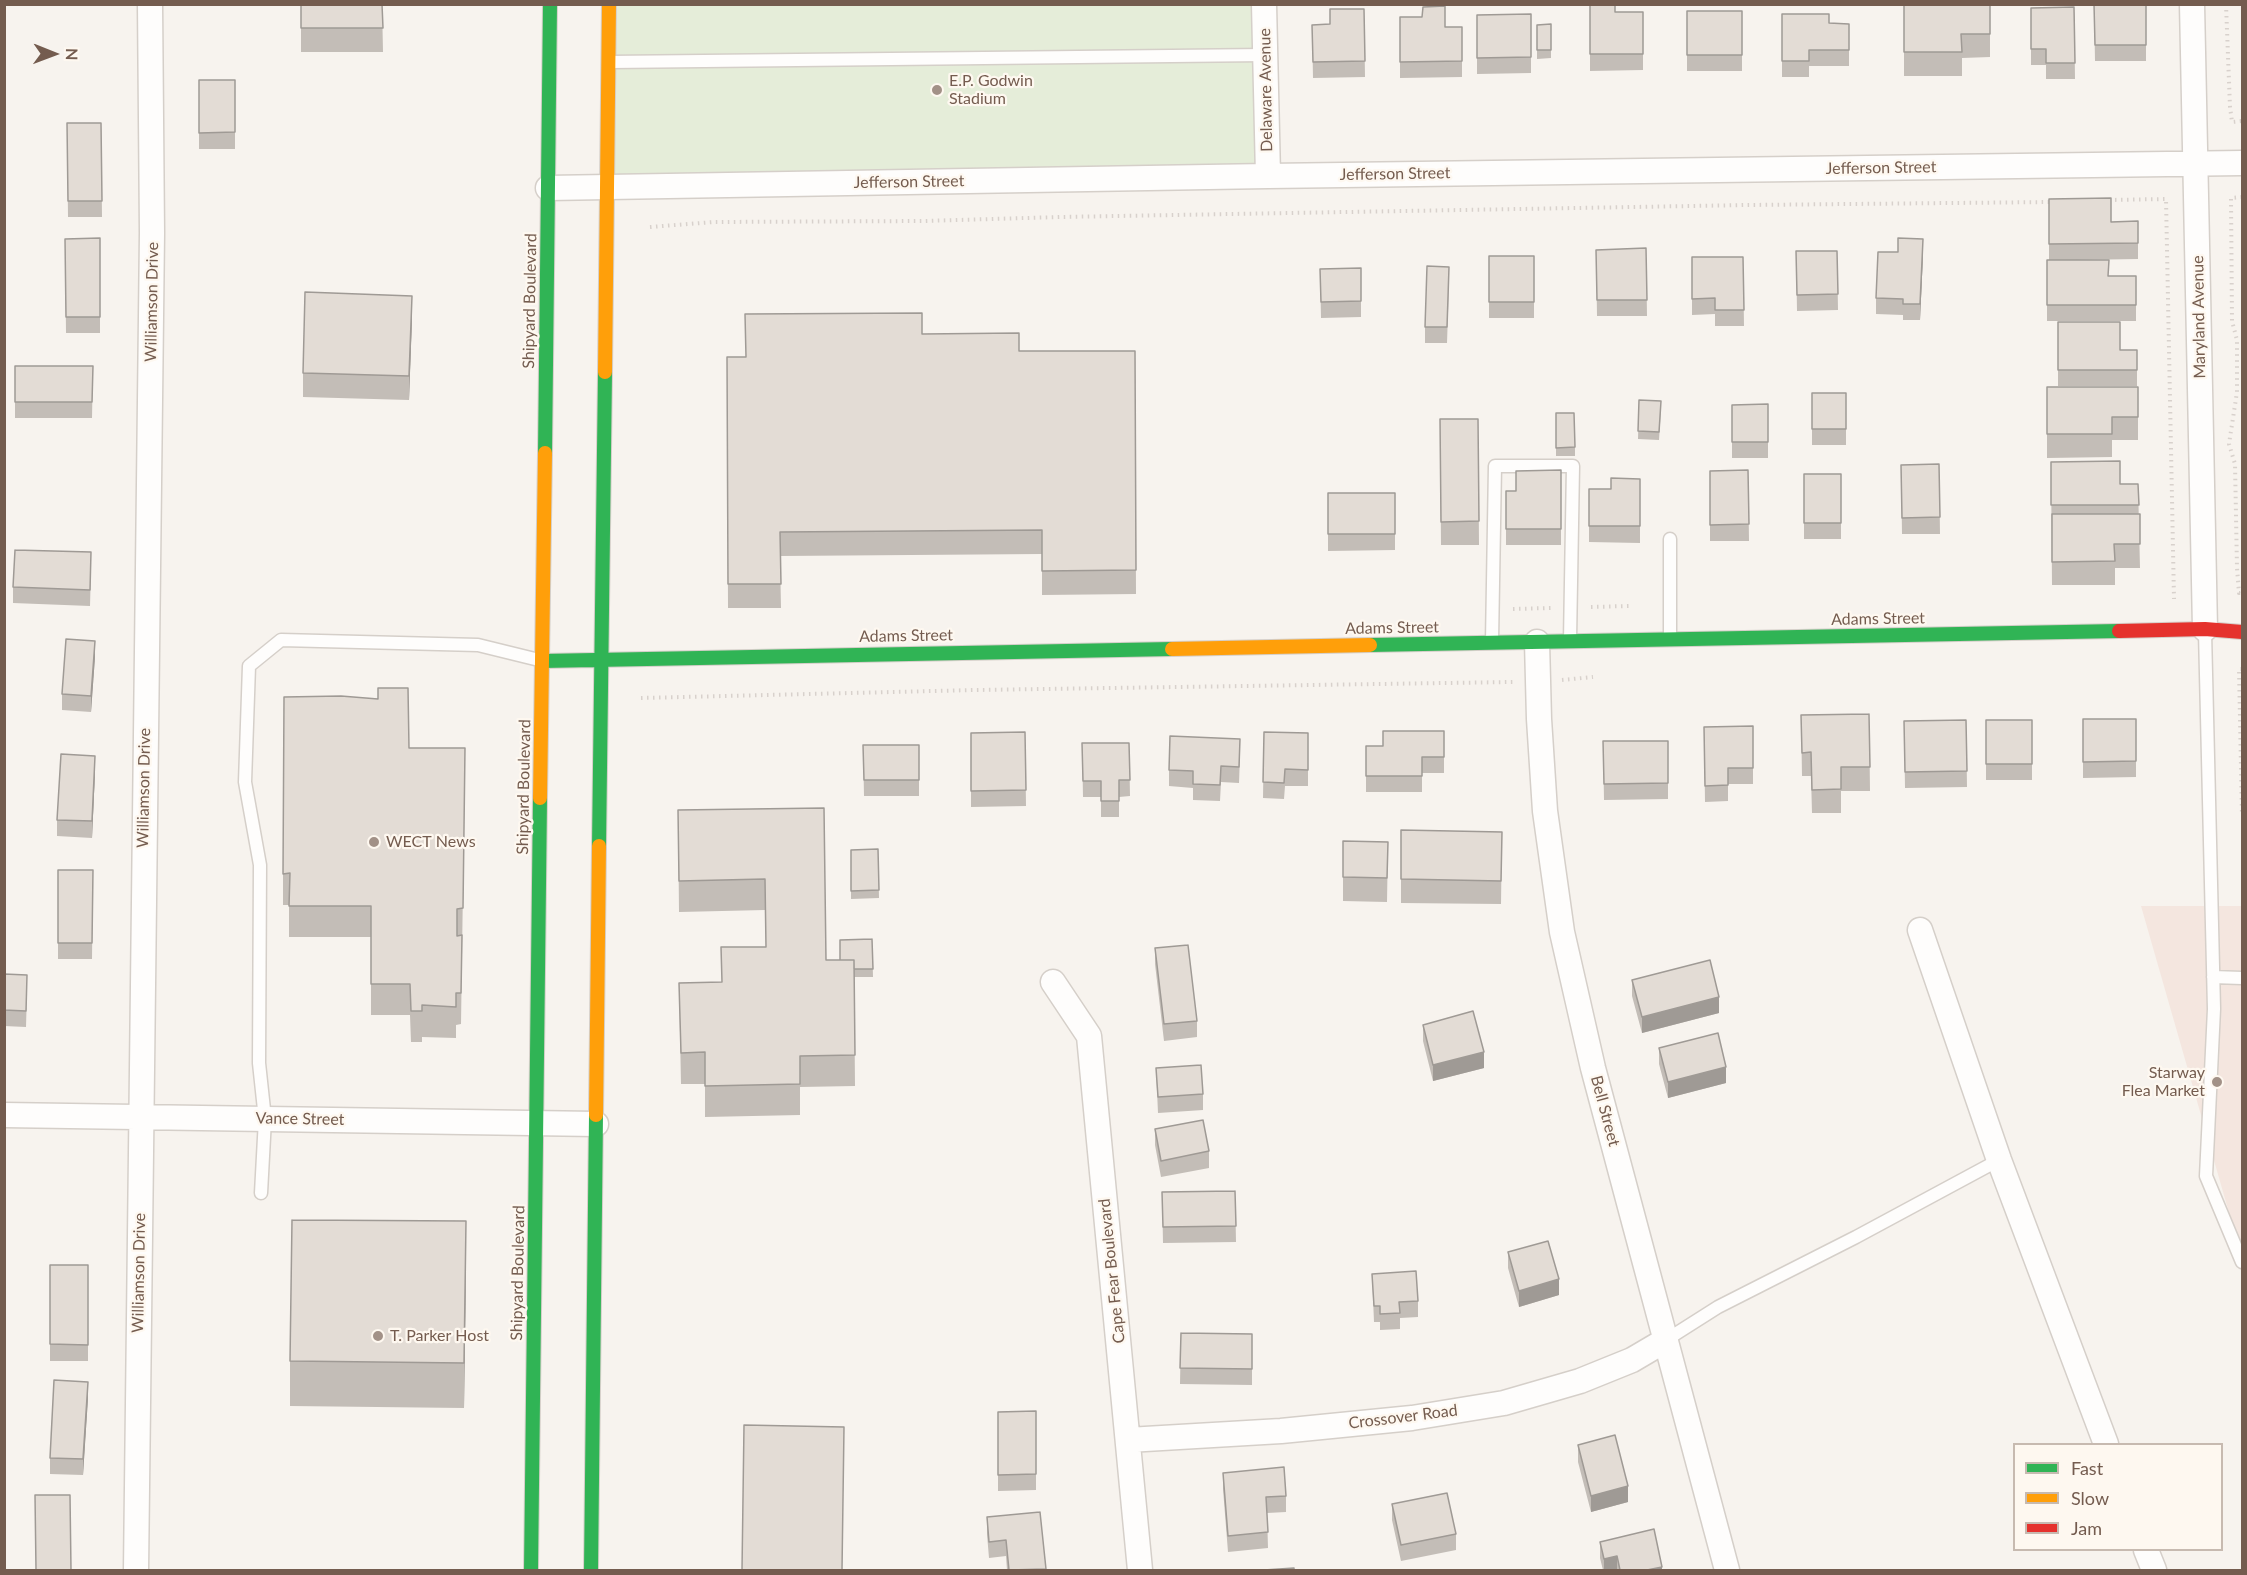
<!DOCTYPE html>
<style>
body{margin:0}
#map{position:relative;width:2247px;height:1575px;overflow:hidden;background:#f7f3ee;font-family:Lato,sans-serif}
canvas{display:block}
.frame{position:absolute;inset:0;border:6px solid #745c4f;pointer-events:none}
.legend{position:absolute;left:2013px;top:1443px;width:210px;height:108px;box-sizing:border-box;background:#fef8f0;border:2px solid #c7bab0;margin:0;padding:8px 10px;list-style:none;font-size:18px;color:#745c4f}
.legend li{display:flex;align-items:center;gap:12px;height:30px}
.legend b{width:30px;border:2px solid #c7bab0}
.north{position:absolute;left:24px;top:24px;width:60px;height:60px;-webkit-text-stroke:4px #fef8f0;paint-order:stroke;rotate:91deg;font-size:16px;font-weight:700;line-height:24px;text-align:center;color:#745c4f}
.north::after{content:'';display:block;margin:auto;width:21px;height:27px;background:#745c4f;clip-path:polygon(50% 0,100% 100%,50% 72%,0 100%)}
</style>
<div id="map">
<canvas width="2247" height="1575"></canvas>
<div class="frame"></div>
<ul class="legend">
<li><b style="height:8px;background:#30b455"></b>Fast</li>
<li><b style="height:8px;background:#ff9f0a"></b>Slow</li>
<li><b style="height:8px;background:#e5322d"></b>Jam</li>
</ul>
<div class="north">N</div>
</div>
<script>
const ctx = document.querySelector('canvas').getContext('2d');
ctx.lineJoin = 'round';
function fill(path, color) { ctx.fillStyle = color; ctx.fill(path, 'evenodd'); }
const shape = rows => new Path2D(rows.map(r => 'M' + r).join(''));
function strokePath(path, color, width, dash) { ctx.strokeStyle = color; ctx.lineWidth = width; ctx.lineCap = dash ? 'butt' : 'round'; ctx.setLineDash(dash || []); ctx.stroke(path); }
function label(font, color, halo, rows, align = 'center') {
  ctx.font = font + ' Lato,sans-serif'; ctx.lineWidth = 4.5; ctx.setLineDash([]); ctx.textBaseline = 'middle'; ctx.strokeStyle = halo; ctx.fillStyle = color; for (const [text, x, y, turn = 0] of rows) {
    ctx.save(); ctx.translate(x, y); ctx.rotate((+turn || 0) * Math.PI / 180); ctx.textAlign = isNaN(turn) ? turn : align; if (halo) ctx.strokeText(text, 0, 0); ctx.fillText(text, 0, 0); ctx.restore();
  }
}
const commercial = shape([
 [2141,906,2242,906,2242,1258]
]);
const green = shape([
 [609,5,1264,5,1268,176,607,188]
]);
const path = shape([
 [2226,4,2230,107,2232,122,2242,121],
 [2242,197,2231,198,2232,321,2237,340,2237,392,2229,444,2235,464,2237,568,2239,593,2242,593],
 [2109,200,2166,199,2174,599],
 [650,227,714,222,924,221,1060,217,1748,205,2053,202],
 [1591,607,1629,606],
 [1513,609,1551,608],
 [2242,669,2239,669,2242,816],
 [1562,680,1593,677],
 [641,698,976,690,1513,682]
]);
const lane = shape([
 [610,62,1265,55],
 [1670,539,1670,638],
 [2205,632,2214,1009,2206,1176,2242,1262],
 [1492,641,1495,466,1573,466,1570,640],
 [2213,977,2242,978],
 [261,1193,265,1119,259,1063,260,865,245,782,249,666,281,640,478,645,539,660],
 [1666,1340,1718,1307,1856,1237,1999,1160]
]);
const street = shape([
 [1264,4,1268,176],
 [2192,4,2205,629],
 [548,188,1268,176,2242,163],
 [1537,642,1539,719,1545,811,1562,932,1593,1068,1727,1570],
 [1920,930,1999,1160,2106,1444],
 [1053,982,1089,1036,1140,1570],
 [4,1115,596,1124],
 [1128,1440,1281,1431,1412,1418,1504,1403,1580,1381,1632,1360,1666,1340],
 [2146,1550,2154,1570],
 [136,1570,152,233,150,4]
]);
const fast = shape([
 [545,453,550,4],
 [1370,645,2119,631],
 [542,661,1172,649],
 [599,846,605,372],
 [531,1570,540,798],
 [591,1570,596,1115]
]);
const slow = shape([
 [605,372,609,4],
 [1172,649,1370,645],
 [540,798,545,453],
 [596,1115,599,846]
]);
const jam = shape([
 [2119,631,2205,629,2242,632]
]);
const wall = shape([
 [301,4,382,4,383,52,301,52],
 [1590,4,1615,12,1643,12,1643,70,1590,71],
 [1904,4,1990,4,1990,57,1962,58,1962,76,1904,76],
 [2094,4,2146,4,2146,61,2095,61],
 [2074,7,2075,79,2046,79,2046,65,2031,65,2031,8],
 [1364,9,1365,77,1313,78,1312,25,1330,24],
 [1687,11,1742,11,1742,71,1687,71],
 [1531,14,1531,73,1477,74,1477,15],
 [1782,14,1829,23,1849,24,1849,66,1809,66,1809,77,1782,77],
 [1400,17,1445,27,1462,27,1462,77,1400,78],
 [1551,24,1551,58,1537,59,1537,25],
 [199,80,235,80,235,149,199,149],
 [67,123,101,123,102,217,68,217],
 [2049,199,2111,222,2138,221,2138,259,2076,260,2109,276,2136,276,2136,321,2047,321,2047,260,2049,260],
 [100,238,100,333,66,333,65,239],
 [1646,248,1647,316,1597,316,1596,250],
 [1796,251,1837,251,1838,310,1797,311],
 [1923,255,1920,320,1903,320,1903,315,1876,314,1876,298],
 [1489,256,1534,256,1534,318,1489,318],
 [1692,257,1743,257,1744,326,1715,326,1715,314,1692,315],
 [1361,268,1361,317,1321,318,1320,269],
 [1449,283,1447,343,1425,343,1425,327],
 [412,319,409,400,303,397,303,373],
 [2058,322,2120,350,2137,350,2137,386,2058,386],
 [922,334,1019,351,1135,351,1136,594,1042,595,1042,554,780,556,781,608,728,608,727,357,745,357],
 [15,366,93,366,92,418,15,418],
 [2047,387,2138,387,2138,440,2112,440,2112,457,2047,458],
 [1812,393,1846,393,1846,445,1812,445],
 [1639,400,1661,409,1659,440,1638,439],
 [1768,404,1768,458,1732,458,1732,405],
 [1556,413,1575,447,1575,456,1556,456],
 [1440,419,1478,419,1479,545,1441,545],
 [2051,462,2120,484,2138,484,2140,568,2115,568,2115,585,2052,585],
 [1939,464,1940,534,1902,534,1901,465],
 [1561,470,1561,545,1506,545,1506,491,1516,491],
 [1748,470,1749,541,1710,541,1710,471],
 [1804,474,1841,474,1841,539,1804,539],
 [1640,479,1640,543,1589,542,1589,489,1611,489],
 [1328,493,1395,493,1395,550,1328,551],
 [91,569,90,606,13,603,13,587],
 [95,657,91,712,62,710,62,694],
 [1869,714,1870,791,1841,791,1841,813,1812,813,1811,776,1802,776,1801,715],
 [2083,719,2136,719,2136,777,2083,778],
 [1966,720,1967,787,1905,788,1904,721],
 [1986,720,2032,720,2032,780,1986,780],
 [1753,726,1753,784,1728,784,1728,801,1705,802,1704,727],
 [1444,731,1444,773,1422,773,1422,792,1366,792,1366,746,1383,746],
 [1025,732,1026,806,971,807,971,733],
 [1264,732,1308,733,1308,786,1285,786,1284,799,1263,798],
 [1603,741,1668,741,1668,799,1604,800],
 [1082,743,1129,743,1130,796,1119,797,1119,817,1101,817,1101,797,1083,797],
 [863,745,919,745,919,796,864,796],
 [409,748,465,748,461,1024,456,1025,456,1038,422,1037,422,1042,411,1042,410,1015,371,1015,371,937,289,937,289,905,283,905,283,874],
 [1240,755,1239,783,1221,782,1220,801,1193,800,1193,788,1169,786,1169,770],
 [95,772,92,838,57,836,57,820],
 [824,808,826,960,840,960,872,939,873,977,854,977,855,1086,800,1087,800,1115,705,1117,705,1084,681,1084,679,983,722,982,721,947,766,947,765,910,679,912,678,810],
 [1401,830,1502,832,1501,904,1401,903],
 [1343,841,1388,842,1387,902,1343,901],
 [878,849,879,898,851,899,851,850],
 [58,870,93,870,92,959,58,959],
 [1155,948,1197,1021,1197,1037,1164,1041,1155,964],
 [4,974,27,991,26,1027,4,1026],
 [1632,980,1719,1013,1642,1033,1632,996],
 [1423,1025,1484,1068,1433,1081,1423,1041],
 [1659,1048,1726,1083,1668,1098,1659,1064],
 [1156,1068,1203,1094,1203,1110,1158,1113],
 [1155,1129,1209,1151,1209,1168,1161,1177,1155,1145],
 [1235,1191,1236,1242,1163,1243,1162,1192],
 [1508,1252,1559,1295,1519,1307,1508,1268],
 [50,1265,88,1265,88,1361,50,1361],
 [466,1266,464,1408,290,1406,290,1361],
 [1372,1274,1418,1301,1418,1317,1400,1318,1400,1329,1380,1330,1380,1322,1374,1322],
 [1181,1333,1252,1334,1252,1385,1180,1384],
 [88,1398,83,1475,50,1474,50,1458],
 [1036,1411,1036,1490,998,1491,998,1412],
 [1578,1445,1628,1502,1591,1512,1578,1462],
 [1223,1473,1286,1496,1286,1512,1267,1513,1268,1548,1228,1552,1223,1489],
 [1392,1504,1456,1534,1456,1550,1401,1561,1392,1520],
 [1040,1512,1046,1570,1007,1570,1006,1556,989,1558,987,1534,987,1517],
 [1600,1542,1662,1570,1603,1570,1600,1558]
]);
const shadedWall = shape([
 [1923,239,1923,255,1920,320,1920,304],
 [412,296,412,319,409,400,409,376],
 [95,641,95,657,91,712,91,696],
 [95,756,95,772,92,838,92,821],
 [1719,997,1719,1013,1642,1033,1642,1017],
 [1484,1052,1484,1068,1433,1081,1433,1065],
 [1726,1067,1726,1083,1668,1098,1668,1082],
 [466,1221,466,1266,464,1408,464,1363],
 [1559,1279,1559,1295,1519,1307,1519,1291],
 [88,1382,88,1398,83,1475,83,1459],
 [1628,1486,1628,1502,1591,1512,1591,1496],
 [1617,1556,1617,1570,1604,1570,1604,1559],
 [1662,1567,1662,1570,1647,1570]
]);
const building = shape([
 [301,4,382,4,383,28,301,28,301,4],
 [1590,4,1615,4,1615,12,1643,12,1643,54,1590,54,1590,4],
 [1904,4,1990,4,1990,34,1961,34,1962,52,1904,52,1904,4],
 [2094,4,2146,4,2146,45,2095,45,2094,4],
 [1445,6,1445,27,1462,27,1462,61,1400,62,1400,17,1422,17,1423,7,1445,6],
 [2074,7,2075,63,2046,63,2046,49,2031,49,2031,8,2074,7],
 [1330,9,1364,9,1365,61,1313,62,1312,25,1330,24,1330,9],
 [1687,11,1742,11,1742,55,1687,55,1687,11],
 [1531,14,1531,57,1477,58,1477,15,1531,14],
 [1782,14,1829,14,1829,23,1849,24,1849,50,1809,50,1809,61,1782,61,1782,14],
 [1551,24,1551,50,1537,50,1537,25,1551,24],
 [199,80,235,80,235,132,199,133,199,80],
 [67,123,101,123,102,201,68,201,67,123],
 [2111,198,2111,222,2138,221,2138,243,2049,244,2049,199,2111,198],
 [100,238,100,317,66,317,65,239,100,238],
 [1898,238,1923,239,1920,304,1903,304,1903,299,1876,298,1878,252,1898,252,1898,238],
 [1646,248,1647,300,1597,300,1596,250,1646,248],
 [1796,251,1837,251,1838,294,1797,295,1796,251],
 [1489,256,1534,256,1534,302,1489,302,1489,256],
 [1692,257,1743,257,1744,310,1715,310,1715,298,1692,299,1692,257],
 [2047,260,2109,260,2108,276,2136,276,2136,305,2047,305,2047,260],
 [1427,266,1449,267,1447,327,1425,327,1427,266],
 [1361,268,1361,301,1321,302,1320,269,1361,268],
 [305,292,412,296,409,376,303,373,305,292],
 [922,313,922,334,1019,333,1019,351,1135,351,1136,570,1042,571,1042,530,780,532,781,584,728,584,727,357,746,357,745,314,922,313],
 [2058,322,2120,322,2120,350,2137,350,2137,370,2058,370,2058,322],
 [15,366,93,366,92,402,15,402,15,366],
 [2047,387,2138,387,2138,417,2112,417,2112,434,2047,434,2047,387],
 [1812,393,1846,393,1846,429,1812,429,1812,393],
 [1639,400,1661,401,1659,432,1638,431,1639,400],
 [1768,404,1768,442,1732,442,1732,405,1768,404],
 [1556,413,1574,413,1575,447,1556,448,1556,413],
 [1440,419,1478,419,1479,521,1441,522,1440,419],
 [2120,461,2120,484,2138,484,2139,505,2051,505,2051,462,2120,461],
 [1939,464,1940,517,1902,518,1901,465,1939,464],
 [1561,470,1561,529,1506,529,1506,491,1516,491,1516,471,1561,470],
 [1748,470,1749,524,1710,525,1710,471,1748,470],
 [1804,474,1841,474,1841,523,1804,523,1804,474],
 [1611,478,1640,479,1640,526,1589,526,1589,489,1611,489,1611,478],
 [1328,493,1395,493,1395,534,1328,534,1328,493],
 [2052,514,2140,514,2140,544,2114,544,2115,561,2052,562,2052,514],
 [15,550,91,552,90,590,13,587,15,550],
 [66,639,95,641,91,696,62,694,66,639],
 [378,688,408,688,409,748,465,748,463,908,457,909,457,936,462,935,461,993,456,993,456,1007,422,1005,422,1011,411,1011,410,984,371,984,371,906,289,906,290,873,283,874,284,697,341,696,378,699,378,688],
 [1869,714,1870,767,1841,767,1841,789,1812,790,1811,752,1802,753,1801,715,1869,714],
 [2083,719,2136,719,2136,761,2083,762,2083,719],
 [1966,720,1967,771,1905,772,1904,721,1966,720],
 [1986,720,2032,720,2032,764,1986,764,1986,720],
 [1753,726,1753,768,1728,768,1728,785,1705,786,1704,727,1753,726],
 [1383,731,1444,731,1444,757,1422,757,1422,776,1366,776,1366,746,1383,746,1383,731],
 [1025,732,1026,790,971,791,971,733,1025,732],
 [1264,732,1308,733,1308,770,1285,769,1284,783,1263,782,1264,732],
 [1170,736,1240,739,1239,767,1221,766,1220,785,1193,784,1193,771,1169,770,1170,736],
 [1603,741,1668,741,1668,783,1604,784,1603,741],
 [1082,743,1129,743,1130,780,1119,780,1119,801,1101,801,1101,781,1083,781,1082,743],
 [863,745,919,745,919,780,864,780,863,745],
 [61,754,95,756,92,821,57,820,61,754],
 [824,808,826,960,854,960,855,1055,800,1056,800,1084,705,1086,705,1052,681,1053,679,983,722,982,721,947,766,947,765,879,679,881,678,810,824,808],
 [1401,830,1502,832,1501,881,1401,879,1401,830],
 [1343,841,1388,842,1387,878,1343,877,1343,841],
 [878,849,879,890,851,891,851,850,878,849],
 [58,870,93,870,92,943,58,943,58,870],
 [872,939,873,969,854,969,854,960,840,960,840,940,872,939],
 [1188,945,1197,1021,1164,1024,1155,948,1188,945],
 [1710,960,1719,997,1642,1017,1632,980,1710,960],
 [4,974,27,975,26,1011,4,1010,4,974],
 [1473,1011,1484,1052,1433,1065,1423,1025,1473,1011],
 [1718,1033,1726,1067,1668,1082,1659,1048,1718,1033],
 [1201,1065,1203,1094,1158,1097,1156,1068,1201,1065],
 [1203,1120,1209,1151,1161,1161,1155,1129,1203,1120],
 [1235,1191,1236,1226,1163,1227,1162,1192,1235,1191],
 [292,1220,466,1221,464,1363,290,1361,292,1220],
 [1548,1241,1559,1279,1519,1291,1508,1252,1548,1241],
 [50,1265,88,1265,88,1345,50,1344,50,1265],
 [1416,1271,1418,1301,1399,1302,1400,1313,1380,1314,1380,1306,1374,1306,1372,1274,1416,1271],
 [1181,1333,1252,1334,1252,1369,1180,1368,1181,1333],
 [54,1380,88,1382,83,1459,50,1458,54,1380],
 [1036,1411,1036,1474,998,1475,998,1412,1036,1411],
 [744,1425,844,1427,842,1570,742,1570,744,1425],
 [1615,1435,1628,1486,1591,1496,1578,1445,1615,1435],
 [1284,1467,1286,1496,1266,1497,1268,1532,1228,1536,1223,1473,1284,1467],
 [1447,1493,1456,1534,1401,1545,1392,1504,1447,1493],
 [35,1495,70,1495,71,1570,36,1570,35,1495],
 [1040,1512,1046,1569,1009,1570,1006,1540,989,1542,987,1517,1040,1512],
 [1654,1529,1662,1567,1647,1570,1620,1570,1617,1556,1604,1559,1600,1542,1654,1529],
 [1294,1568,1294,1570,1264,1570,1294,1568]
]);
const markers = [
 [937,90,6,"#a29187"],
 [374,842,6,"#a29187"],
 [2217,1082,6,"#a29187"],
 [378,1336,6,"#a29187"]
];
const poiNames = [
 ["E.P. Godwin",949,81],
 ["Stadium",949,99],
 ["WECT News",386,842],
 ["Starway",2205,1073,"right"],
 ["Flea Market",2205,1091,"right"],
 ["T. Parker Host",390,1336]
];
const streetNames = [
 ["Delaware Avenue",1266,90,-91],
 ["Jefferson Street",1881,168,-1],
 ["Jefferson Street",1395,174,-1],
 ["Jefferson Street",909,182,-1],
 ["Shipyard Boulevard",530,301,-89],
 ["Williamson Drive",152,302,-89],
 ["Maryland Avenue",2199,317,-91],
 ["Adams Street",1878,619,-1],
 ["Adams Street",1392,628,-1],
 ["Adams Street",906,636,-1],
 ["Shipyard Boulevard",524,787,-89],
 ["Williamson Drive",144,788,-89],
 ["Bell Street",1605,1111,75],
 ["Vance Street",300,1119,1],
 ["Cape Fear Boulevard",1112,1271,-96],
 ["Williamson Drive",139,1273,-89],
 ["Shipyard Boulevard",518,1273,-89],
 ["Crossover Road",1403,1417,-7]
];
fill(commercial, '#f4e6df');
fill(green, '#e5edd9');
strokePath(lane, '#d5cfc9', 15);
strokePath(street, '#d5cfc9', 27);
strokePath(fast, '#d5cfc9', 16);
strokePath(slow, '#d5cfc9', 16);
strokePath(jam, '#d5cfc9', 16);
strokePath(path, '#d8d1cc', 4, [1.5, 4.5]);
strokePath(lane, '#fefdfc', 12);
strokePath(street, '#fefdfc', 24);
strokePath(fast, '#30b455', 14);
strokePath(slow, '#ff9f0a', 14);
strokePath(jam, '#e5322d', 14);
fill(wall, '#c3bdb7');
fill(shadedWall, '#9f9a95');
fill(building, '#e3dcd5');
strokePath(building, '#9f9a95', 1.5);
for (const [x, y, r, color] of markers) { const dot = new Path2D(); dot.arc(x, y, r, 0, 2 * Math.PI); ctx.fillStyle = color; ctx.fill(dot); strokePath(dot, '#fef8f0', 2); }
label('16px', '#745c4f', '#fef8f0', poiNames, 'left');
label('16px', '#745c4f', '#fef8f0', streetNames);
</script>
